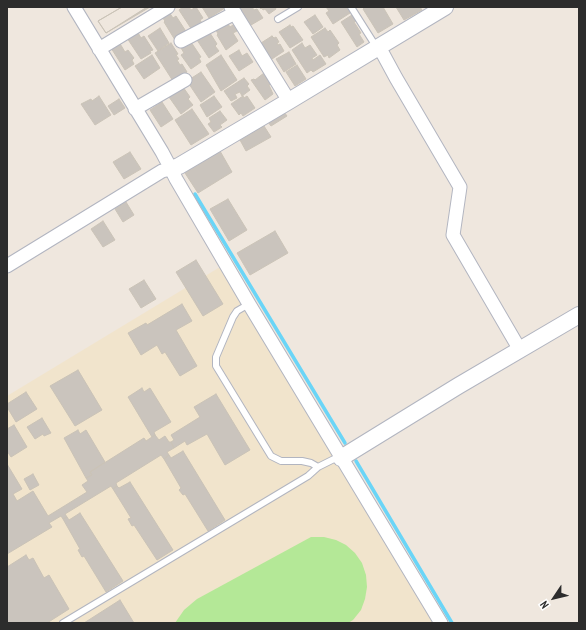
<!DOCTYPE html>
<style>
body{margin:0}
#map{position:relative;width:586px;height:630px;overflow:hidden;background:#efe7de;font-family:"PT Sans Narrow",sans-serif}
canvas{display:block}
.frame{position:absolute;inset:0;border:8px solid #2c2c2c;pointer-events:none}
.north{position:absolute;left:534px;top:578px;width:40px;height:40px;-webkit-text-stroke:3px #fff;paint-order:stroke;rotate:235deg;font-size:11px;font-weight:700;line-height:16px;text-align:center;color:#2c2c2c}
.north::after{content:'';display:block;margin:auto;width:14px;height:18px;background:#2c2c2c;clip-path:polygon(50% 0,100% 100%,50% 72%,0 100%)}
</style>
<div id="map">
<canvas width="586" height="630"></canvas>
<div class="frame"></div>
<div class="north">N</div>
</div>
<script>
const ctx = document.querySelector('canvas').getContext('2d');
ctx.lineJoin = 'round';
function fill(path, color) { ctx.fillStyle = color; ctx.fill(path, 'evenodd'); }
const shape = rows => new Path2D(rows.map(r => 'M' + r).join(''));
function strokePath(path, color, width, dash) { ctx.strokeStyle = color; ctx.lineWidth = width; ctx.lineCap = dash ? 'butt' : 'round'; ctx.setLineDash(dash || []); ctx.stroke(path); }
const education = shape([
 [220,267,434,623,7,623,7,396]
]);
const green = shape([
 [311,537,324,537,336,540,346,545,355,553,362,563,366,575,367,587,365,599,361,610,353,620,348,623,175,623,184,610,197,599]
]);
const stream = shape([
 [195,194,345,443],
 [356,461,452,623]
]);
const building = shape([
 [122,7,150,7,106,33,98,21,122,7],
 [122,7,147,7,106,33,98,21,122,7],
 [183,7,189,7,191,10,196,7,203,18,200,20,202,23,192,30,179,10,183,7],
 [202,7,225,7,225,8,209,18,202,7],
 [239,7,252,7,254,10,257,9,263,18,251,25,239,7],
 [259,7,275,7,276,9,269,14,265,9,263,10,262,8,261,9,259,7],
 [326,7,346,7,350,13,333,24,326,13,329,11,326,7],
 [365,7,383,7,393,24,378,33,363,9,365,7],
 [396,7,420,7,422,10,404,20,396,7],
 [169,12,173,18,176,16,187,33,175,40,164,22,165,21,162,17,169,12],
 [315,15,323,27,313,34,304,22,315,15],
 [352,15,356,21,354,22,361,33,359,34,364,42,357,47,341,22,352,15],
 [226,21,230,27,233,25,237,31,233,33,238,41,226,50,217,35,218,34,215,28,226,21],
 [290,25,291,27,293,26,303,40,290,48,279,32,290,25],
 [160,28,169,43,158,51,148,36,160,28],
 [325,28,328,32,330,30,339,43,337,45,340,50,329,58,328,55,324,57,311,37,325,28],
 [137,31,141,38,144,36,153,50,150,51,151,53,141,59,127,38,137,31],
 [210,33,217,44,215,46,219,51,209,58,197,40,210,33],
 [272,36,274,38,276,37,279,42,277,43,278,45,280,44,284,51,272,59,261,43,272,36],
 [119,42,125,52,128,50,134,58,132,60,134,64,125,70,111,48,119,42],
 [191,42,201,57,199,58,201,62,191,69,181,55,184,53,181,48,191,42],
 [171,43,178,54,176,55,179,59,177,60,180,65,182,64,187,72,173,81,155,53,171,43],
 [302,43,305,48,310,45,317,55,312,58,313,60,320,55,326,64,313,72,311,70,307,73,292,50,302,43],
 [239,50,242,56,247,53,253,62,239,71,229,56,239,50],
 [289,52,296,64,284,72,276,59,289,52],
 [152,55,160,68,144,79,135,66,152,55],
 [221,55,237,80,221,91,206,65,221,55],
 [297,65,306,79,295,86,286,72,297,65],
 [201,72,215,92,201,102,187,81,201,72],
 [264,73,271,83,269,85,273,94,265,100,251,80,254,79,255,80,264,73],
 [244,78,249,84,247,86,250,90,242,96,240,92,235,94,237,98,231,101,224,91,244,78],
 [183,87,190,97,188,99,193,105,181,114,169,97,183,87],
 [99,96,111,115,95,125,81,104,91,99,92,101,99,96],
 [214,96,222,107,207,117,200,105,214,96],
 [243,96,244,98,247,96,255,108,243,116,241,113,239,115,231,104,243,96],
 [119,99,125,108,114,115,108,106,119,99],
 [162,102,173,119,161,127,150,110,162,102],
 [192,109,209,134,191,145,175,120,192,109],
 [220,111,227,120,220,125,222,127,214,132,208,124,211,122,209,118,220,111],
 [284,112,287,116,271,126,268,122,284,112],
 [264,126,271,137,246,151,240,140,264,126],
 [220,151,232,172,198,193,185,173,220,151],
 [130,152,141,169,124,179,113,162,130,152],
 [228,199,247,230,229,241,210,209,228,199],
 [126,202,134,215,123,222,115,209,126,202],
 [103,221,115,240,103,247,91,229,103,221],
 [275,231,288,253,250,275,237,253,275,231],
 [196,260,223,304,203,316,176,272,196,260],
 [144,280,156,299,141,308,129,289,144,280],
 [182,304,192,321,176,330,197,366,180,376,165,352,162,354,157,345,141,355,128,333,146,323,147,325,182,304],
 [78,370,102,410,75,426,50,386,78,370],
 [142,388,144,392,150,388,171,422,154,432,155,435,152,437,128,397,142,388],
 [26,392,37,409,16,422,7,407,7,404,26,392],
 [216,394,250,450,225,465,207,434,187,445,185,441,174,448,171,442,174,440,171,435,200,417,194,407,216,394],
 [42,418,51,433,44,436,43,434,35,439,27,427,42,418],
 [14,425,27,447,11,457,7,451,7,429,14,425],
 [78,430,80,434,86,430,105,462,90,472,92,475,86,478,64,438,78,430],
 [155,435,159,440,165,436,169,442,171,442,174,448,167,452,169,455,164,459,161,455,116,483,117,486,113,489,111,486,65,514,67,517,63,519,61,516,49,523,52,527,7,554,7,464,22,489,13,494,17,501,33,491,48,516,87,492,82,485,88,481,86,478,92,475,90,472,144,438,146,441,155,435],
 [183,451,225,520,208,531,185,494,183,495,179,490,181,488,164,459,169,455,171,458,183,451],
 [33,474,39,485,30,490,24,479,33,474],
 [130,482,173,550,157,560,134,525,132,526,128,519,131,518,113,489,117,486,119,488,130,482],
 [80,513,123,581,106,592,84,556,82,557,78,550,80,549,63,519,67,517,69,520,80,513],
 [26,555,29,560,33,558,44,578,49,575,69,609,47,623,7,623,7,567,26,555],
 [120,600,134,623,119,623,118,621,114,623,84,623,120,600]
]);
const service = shape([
 [351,7,377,48],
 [278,19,298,7],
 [249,304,237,311,233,317,216,357,216,366,271,456,281,461,302,461,311,463,318,467],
 [63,623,308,476,318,467,334,459,341,458]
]);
const minor = shape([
 [74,7,162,152,171,169,176,179,249,304,441,623],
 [231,7,289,101],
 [181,41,235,13],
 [377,48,383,54,396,78,460,187,453,235,520,350],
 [99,49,168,7],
 [135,109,185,80],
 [7,266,162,171,171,169]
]);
const tertiary = shape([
 [171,169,179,166,289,101,445,7],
 [341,458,458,386,579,315]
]);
fill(education, '#f1e4cc');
fill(green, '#b4e897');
strokePath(stream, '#6ad5f7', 3.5);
fill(building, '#cac4bd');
strokePath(building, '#cac3b7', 1);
strokePath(service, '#b2b5c0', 8);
strokePath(minor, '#b2b5c0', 15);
strokePath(tertiary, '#b2b5c0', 18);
strokePath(service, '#fff', 6);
strokePath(minor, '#fff', 13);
strokePath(tertiary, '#fff', 16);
</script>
